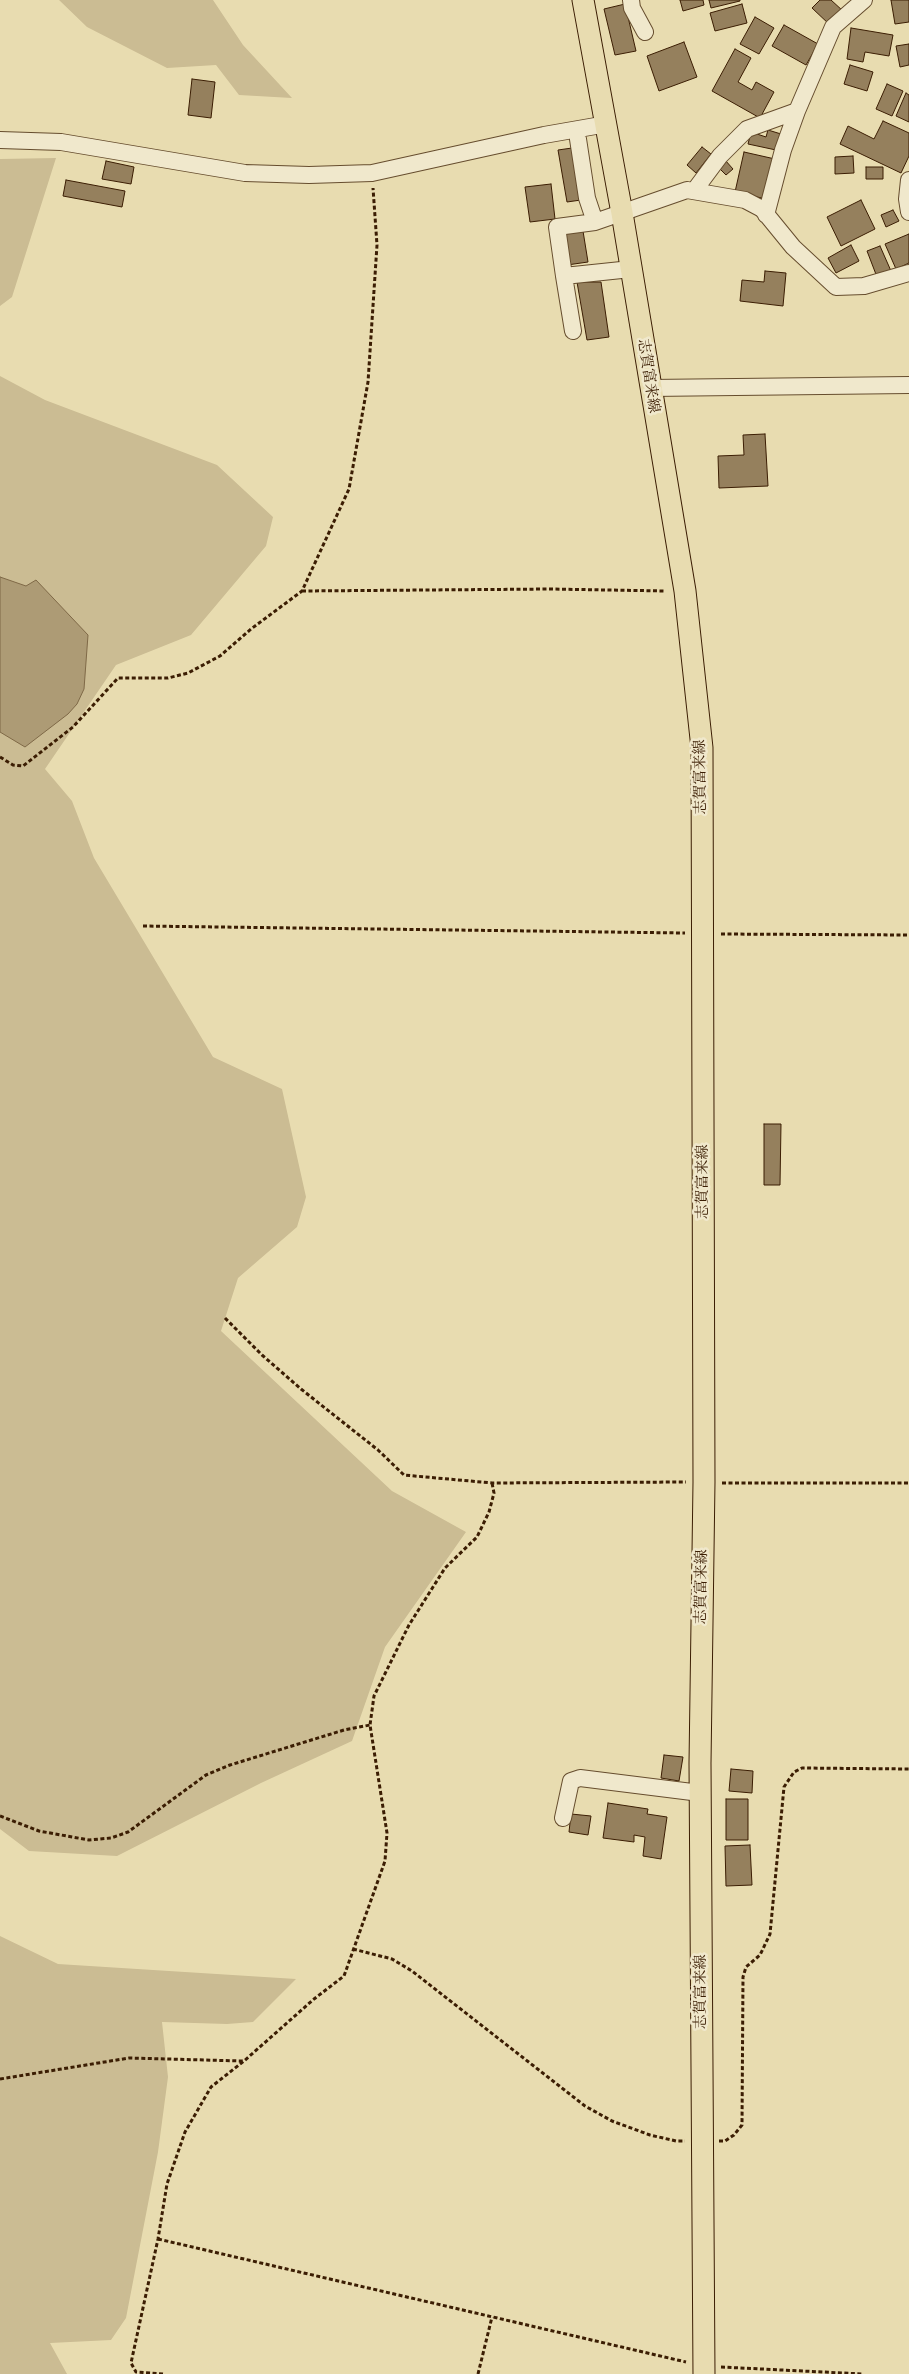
<!DOCTYPE html>
<meta charset="utf-8">
<style>
body{margin:0}
canvas{display:block;background:#e8dcb0}
</style>
<canvas width="909" height="2374"></canvas>
<script>
const ctx = document.querySelector('canvas').getContext('2d');
ctx.lineJoin = 'round';
function fill(path, color) { ctx.fillStyle = color; ctx.fill(path, 'evenodd'); }
const shape = rows => new Path2D(rows.map(r => 'M' + r).join(''));
function strokePath(path, color, width, dash) { ctx.strokeStyle = color; ctx.lineWidth = width; ctx.lineCap = dash ? 'butt' : 'round'; ctx.setLineDash(dash || []); ctx.stroke(path); }
function label(font, color, halo, rows, align = 'center') {
  ctx.font = font + ' "IM FELL French Canon","Noto Serif JP",serif'; ctx.lineWidth = 5; ctx.setLineDash([]); ctx.textBaseline = 'middle'; ctx.strokeStyle = halo; ctx.fillStyle = color; for (const [text, x, y, turn = 0] of rows) {
    ctx.save(); ctx.translate(x, y); ctx.rotate((+turn || 0) * Math.PI / 180); ctx.textAlign = isNaN(turn) ? turn : align; if (halo) ctx.strokeText(text, 0, 0); ctx.fillText(text, 0, 0); ctx.restore();
  }
}
const green = shape([
 [59,0,213,0,243,45,292,98,239,95,216,65,167,68,87,27],
 [56,158,12,297,0,306,0,159],
 [0,376,45,400,217,465,273,517,266,546,191,635,116,665,45,769,72,801,94,858,213,1057,282,1089,306,1197,297,1227,238,1278,221,1331,392,1491,466,1532,385,1647,352,1741,261,1783,117,1856,29,1851,0,1829],
 [0,1936,58,1964,296,1979,253,2022,227,2024,162,2022,168,2077,158,2152,126,2318,111,2340,50,2343,67,2374,0,2374]
]);
const water = shape([
 [0,577,26,586,36,580,88,635,84,689,77,704,68,714,25,747,0,732,0,577]
]);
const building = shape([
 [680,0,703,0,704,5,683,11,680,0],
 [709,0,740,0,740,1,711,8,709,0],
 [820,0,831,0,843,11,830,25,812,8,820,0],
 [891,0,909,0,909,22,895,24,891,0],
 [625,4,636,51,615,55,604,9,625,4],
 [742,4,747,23,715,31,710,13,742,4],
 [755,17,774,28,759,54,740,44,755,17],
 [784,25,818,44,806,65,772,46,784,25],
 [851,28,893,35,889,56,865,52,863,62,847,59,851,28],
 [684,42,697,77,659,91,647,56,684,42],
 [909,44,909,65,900,67,896,46,909,44],
 [735,49,751,58,738,82,752,90,756,82,774,92,760,118,712,91,735,49],
 [850,65,873,72,867,91,844,84,850,65],
 [192,79,215,82,211,118,188,115,192,79],
 [887,84,903,91,892,116,876,109,887,84],
 [906,93,909,95,909,122,896,116,906,93],
 [883,121,909,133,909,156,901,173,840,144,848,126,874,139,883,121],
 [768,130,781,134,776,150,748,144,751,132,766,137,768,130],
 [702,147,711,154,696,173,687,165,702,147],
 [572,148,581,200,567,202,558,150,572,148],
 [744,152,775,159,766,199,735,192,744,152],
 [853,156,854,173,835,174,835,157,853,156],
 [725,160,733,169,726,175,718,167,725,160],
 [106,161,134,167,131,184,102,179,106,161],
 [866,167,883,167,883,179,866,179,866,167],
 [66,180,125,191,122,207,63,196,66,180],
 [551,184,555,219,530,222,525,187,551,184],
 [861,200,875,229,841,246,827,217,861,200],
 [893,210,899,221,886,227,881,215,893,210],
 [583,231,588,262,567,265,563,234,583,231],
 [909,234,909,263,896,269,885,244,909,234],
 [851,245,859,261,836,273,828,258,851,245],
 [880,246,891,271,877,277,867,251,880,246],
 [765,271,786,273,783,306,740,301,742,280,764,282,765,271],
 [577,282,601,282,609,337,587,340,577,282],
 [765,434,768,486,719,488,718,456,744,455,743,435,765,434],
 [764,1124,781,1124,780,1185,764,1185,764,1124],
 [664,1755,683,1757,679,1781,661,1778,664,1755],
 [731,1769,753,1771,752,1793,729,1791,731,1769],
 [726,1799,748,1799,748,1840,726,1840,726,1799],
 [608,1803,648,1809,647,1814,667,1817,661,1859,643,1856,645,1837,634,1835,634,1842,603,1838,608,1803],
 [571,1814,591,1816,588,1835,569,1832,571,1814],
 [750,1845,752,1885,726,1886,725,1846,750,1845]
]);
const path = shape([
 [302,591,550,589,666,591],
 [0,757,13,765,23,766,73,727,118,678,168,678,188,673,220,656,251,629,302,591,349,489,368,382,377,245,373,188],
 [143,926,685,933],
 [721,934,909,935],
 [225,1318,262,1355,301,1389,378,1450,404,1475,492,1483,686,1482],
 [722,1483,909,1483],
 [0,1816,39,1831,89,1840,111,1838,128,1832,206,1775,230,1765,344,1730,370,1725],
 [353,1949,392,1959,412,1971,585,2106,612,2121,650,2135,676,2141,685,2141],
 [0,2079,129,2058,243,2061],
 [719,2141,725,2141,734,2135,742,2125,743,1977,746,1967,760,1955,770,1934,784,1787,794,1772,802,1768,909,1769],
 [158,2239,686,2362],
 [721,2367,863,2374],
 [163,2374,136,2372,131,2363,158,2239,167,2184,185,2132,211,2087,244,2061,314,1999,344,1976,385,1861,387,1833,370,1725,374,1696,409,1625,445,1568,477,1537,489,1512,494,1493,492,1483],
 [478,2374,492,2317]
]);
const minor = shape([
 [631,0,632,8,645,32],
 [578,139,587,198,595,222],
 [0,140,61,142,245,173,309,175,372,173,544,135,607,124],
 [909,180,907,199,909,212],
 [694,191,720,156,747,129,797,111],
 [766,215,783,150,797,111,833,27,864,0],
 [631,269,564,276,557,227,595,222,687,190,745,200,762,209,793,247,836,287,864,286,909,273],
 [564,276,573,331],
 [650,388,909,385],
 [563,1818,571,1781,580,1778,700,1793]
]);
const major = shape([
 [583,0,622,213,685,591,702,748,704,1482,700,1763,704,2374]
]);
const streetNames = [
 ["志賀富来線",648,376,81],
 ["志賀富来線",701,777,-91],
 ["志賀富来線",703,1182,-90],
 ["志賀富来線",702,1587,-89],
 ["志賀富来線",701,1992,-90]
];
fill(green, '#cbbc93');
fill(water, '#ad9b75');
strokePath(water, '#7f6947', 1);
fill(building, '#95805d');
strokePath(building, '#3b1d03', 1);
strokePath(minor, '#664d2e', 18);
strokePath(major, '#3b1d03', 23);
strokePath(path, '#3b1d03', 3, [4, 2.5]);
strokePath(minor, '#f0e8cc', 16);
strokePath(major, '#e8dcb0', 21);
label('15px', '#3b1d03', '#f0e8cc', streetNames);
</script>
